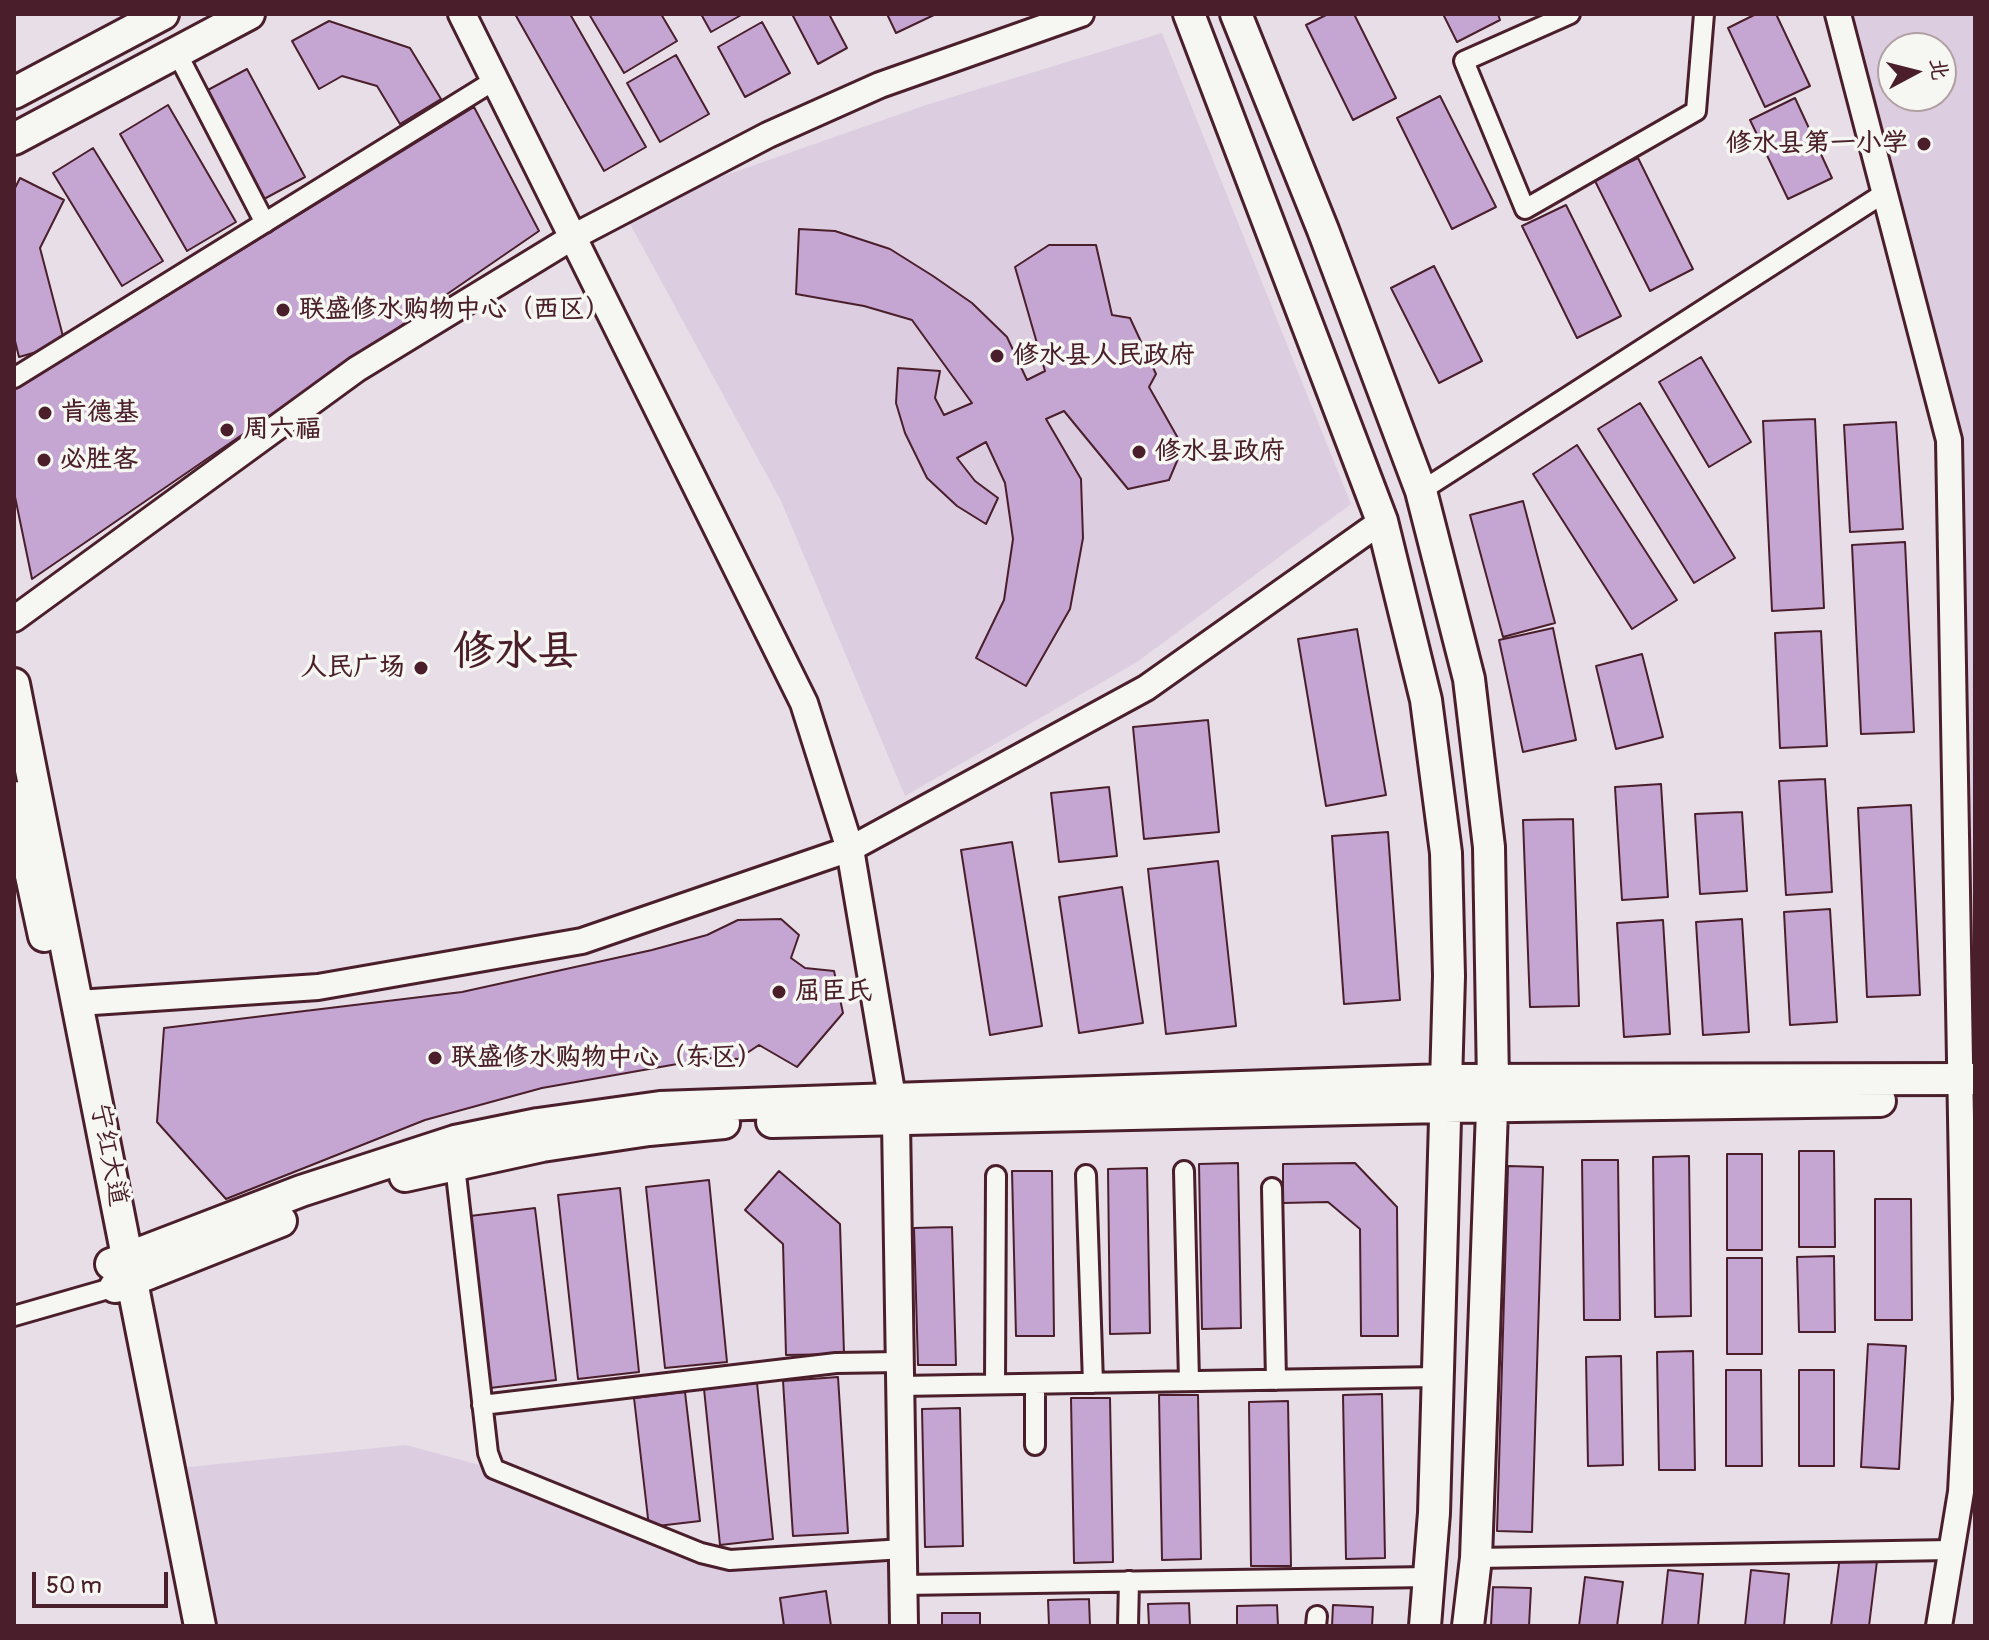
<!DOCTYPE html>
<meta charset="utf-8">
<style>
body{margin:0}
#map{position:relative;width:1989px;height:1640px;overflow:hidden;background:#e7dee8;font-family:Pangolin,"LXGW WenKai TC",sans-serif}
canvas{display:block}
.frame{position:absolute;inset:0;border:16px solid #4a1f2b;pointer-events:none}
.north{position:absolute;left:1877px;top:32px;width:80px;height:80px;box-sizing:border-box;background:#f6f6f2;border:2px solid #b1a0a2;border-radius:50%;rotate:83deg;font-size:22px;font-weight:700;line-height:32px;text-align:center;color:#4a1f2b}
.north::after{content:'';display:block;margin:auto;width:28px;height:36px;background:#4a1f2b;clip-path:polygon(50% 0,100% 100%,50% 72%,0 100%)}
.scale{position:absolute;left:32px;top:1572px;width:136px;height:36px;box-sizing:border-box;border:4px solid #4a1f2b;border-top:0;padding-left:10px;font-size:24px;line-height:28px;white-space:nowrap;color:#4a1f2b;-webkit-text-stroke:6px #f6f6f2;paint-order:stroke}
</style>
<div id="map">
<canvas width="1989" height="1640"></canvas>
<div class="frame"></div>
<div class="north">北</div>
<div class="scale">50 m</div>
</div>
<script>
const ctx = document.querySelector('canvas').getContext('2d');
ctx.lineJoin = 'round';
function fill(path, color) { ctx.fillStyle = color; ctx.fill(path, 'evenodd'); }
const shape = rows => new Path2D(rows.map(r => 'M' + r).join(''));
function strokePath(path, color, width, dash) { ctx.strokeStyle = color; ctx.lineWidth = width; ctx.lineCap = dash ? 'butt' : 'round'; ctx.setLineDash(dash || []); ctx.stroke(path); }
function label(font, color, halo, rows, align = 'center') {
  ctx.font = font + ' Pangolin,"LXGW WenKai TC",sans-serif'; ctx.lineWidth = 7; ctx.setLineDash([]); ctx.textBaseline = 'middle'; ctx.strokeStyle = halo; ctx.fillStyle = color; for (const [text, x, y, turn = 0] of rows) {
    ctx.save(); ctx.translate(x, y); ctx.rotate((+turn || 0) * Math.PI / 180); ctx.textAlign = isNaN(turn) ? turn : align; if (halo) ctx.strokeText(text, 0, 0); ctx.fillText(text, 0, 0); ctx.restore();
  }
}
const built = shape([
 [1838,14,1975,14,1975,1079,1960,1080,1949,440],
 [1893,48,1941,48,1941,96,1893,96],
 [1162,33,1351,504,1137,662,905,796,781,501,623,211,926,105],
 [406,1445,494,1469,701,1553,903,1549,904,1626,200,1626,169,1469]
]);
const building = shape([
 [515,14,570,14,646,147,604,171,515,14],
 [589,14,661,14,677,41,624,73,589,14],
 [701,14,743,14,711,32,701,14],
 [792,14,829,14,847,48,818,64,792,14],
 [887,14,936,14,896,33,887,14],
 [1328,14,1354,14,1396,98,1353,120,1306,25,1328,14],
 [1443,14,1498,14,1500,20,1457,42,1443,14],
 [1756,14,1776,14,1810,86,1765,107,1728,28,1756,14],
 [329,21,410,48,441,99,400,124,377,86,342,76,319,89,292,41,329,21],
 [762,22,790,73,745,97,718,47,762,22],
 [676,55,709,114,660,142,627,83,676,55],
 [247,69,305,177,264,199,206,91,247,69],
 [1440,96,1496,207,1452,229,1397,118,1440,96],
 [1795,98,1832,178,1788,199,1750,120,1795,98],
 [168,105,236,222,187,251,120,134,168,105],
 [474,107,539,231,32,579,14,492,14,390,474,107],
 [93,148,163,261,122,286,53,173,93,148],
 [1638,158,1693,269,1650,291,1594,179,1638,158],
 [20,178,64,200,40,248,65,344,19,357,14,337,14,190,20,178],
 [1566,205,1621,316,1577,338,1522,226,1566,205],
 [799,229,835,231,890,249,933,276,972,303,1007,337,1027,380,1045,371,1015,267,1049,245,1096,245,1112,315,1130,318,1156,374,1149,387,1183,447,1169,480,1128,489,1064,411,1046,419,1081,479,1083,538,1070,609,1026,686,976,658,1004,600,1013,539,1005,483,986,442,957,458,975,481,998,498,986,524,957,506,927,478,905,433,896,403,898,368,940,371,935,398,944,415,972,403,912,320,864,306,796,294,799,229],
 [1434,266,1482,361,1439,383,1391,288,1434,266],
 [1701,357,1751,442,1709,467,1659,382,1701,357],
 [1640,403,1735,558,1694,583,1598,429,1640,403],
 [1815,419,1824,608,1772,611,1763,421,1815,419],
 [1896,422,1903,529,1850,532,1844,425,1896,422],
 [1577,445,1677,600,1632,629,1533,474,1577,445],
 [1523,501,1555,623,1503,637,1470,515,1523,501],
 [1905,542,1914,732,1861,734,1852,545,1905,542],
 [1553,628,1576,740,1523,752,1499,640,1553,628],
 [1357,629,1386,795,1326,806,1298,639,1357,629],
 [1821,631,1827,746,1780,748,1775,633,1821,631],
 [1642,654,1663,737,1616,749,1596,666,1642,654],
 [1208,720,1219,832,1144,839,1133,727,1208,720],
 [1825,779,1832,892,1786,895,1779,781,1825,779],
 [1661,784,1668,897,1622,900,1615,787,1661,784],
 [1109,787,1117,856,1059,862,1051,793,1109,787],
 [1911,805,1920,995,1867,997,1858,808,1911,805],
 [1742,812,1747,891,1700,894,1695,814,1742,812],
 [1573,819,1579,1006,1530,1007,1523,820,1573,819],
 [1388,832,1400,1000,1344,1004,1332,836,1388,832],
 [1012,842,1042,1026,990,1035,961,850,1012,842],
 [1218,861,1236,1026,1166,1034,1148,869,1218,861],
 [1122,887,1143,1023,1079,1033,1059,897,1122,887],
 [1830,909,1837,1022,1790,1025,1784,912,1830,909],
 [781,919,799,935,791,958,805,968,834,971,843,1013,797,1067,759,1045,738,1059,711,1058,542,1088,425,1120,226,1199,157,1122,164,1028,462,992,652,950,707,935,738,920,781,919],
 [1742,919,1749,1032,1703,1035,1696,922,1742,919],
 [1663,920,1670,1034,1624,1037,1617,923,1663,920],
 [1799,1151,1834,1151,1835,1247,1799,1247,1799,1151],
 [1727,1154,1762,1154,1762,1250,1727,1250,1727,1154],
 [1689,1156,1691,1316,1655,1317,1653,1157,1689,1156],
 [1582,1160,1618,1160,1620,1320,1584,1320,1582,1160],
 [1238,1163,1241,1328,1202,1329,1199,1164,1238,1163],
 [1355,1163,1397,1207,1398,1336,1361,1336,1360,1229,1328,1202,1283,1203,1283,1164,1355,1163],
 [1508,1166,1543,1167,1532,1532,1497,1531,1508,1166],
 [1147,1168,1150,1333,1110,1334,1108,1169,1147,1168],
 [779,1171,840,1224,844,1354,786,1355,783,1244,745,1210,779,1171],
 [1012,1171,1052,1171,1054,1336,1016,1336,1012,1171],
 [709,1180,727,1362,665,1368,646,1187,709,1180],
 [620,1188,639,1372,578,1379,558,1195,620,1188],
 [1875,1199,1911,1199,1912,1320,1875,1320,1875,1199],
 [535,1208,556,1380,490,1388,470,1216,535,1208],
 [952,1227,956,1365,918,1365,914,1228,952,1227],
 [1834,1256,1835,1332,1799,1332,1797,1257,1834,1256],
 [1727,1258,1762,1258,1762,1354,1727,1354,1727,1258],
 [1868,1344,1906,1346,1899,1469,1861,1467,1868,1344],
 [1693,1351,1695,1470,1659,1470,1657,1352,1693,1351],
 [1621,1356,1623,1465,1588,1466,1586,1357,1621,1356],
 [1726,1370,1761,1370,1762,1466,1726,1466,1726,1370],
 [1799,1370,1834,1370,1834,1466,1799,1466,1799,1370],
 [838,1377,848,1533,793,1536,783,1381,838,1377],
 [757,1383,773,1539,720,1545,704,1389,757,1383],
 [685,1392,700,1521,649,1527,634,1398,685,1392],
 [1382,1394,1385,1558,1346,1559,1343,1395,1382,1394],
 [1159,1395,1198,1395,1201,1559,1162,1560,1159,1395],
 [1071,1398,1110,1398,1113,1562,1074,1563,1071,1398],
 [1288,1401,1291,1566,1251,1566,1249,1402,1288,1401],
 [960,1408,963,1546,925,1547,922,1409,960,1408],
 [1840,1556,1877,1561,1869,1626,1831,1626,1840,1556],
 [1668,1570,1703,1574,1698,1626,1662,1626,1668,1570],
 [1751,1570,1789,1574,1784,1626,1745,1626,1751,1570],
 [1585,1577,1623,1582,1617,1626,1579,1626,1585,1577],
 [1493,1587,1531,1588,1529,1626,1491,1626,1493,1587],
 [826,1591,831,1626,784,1626,780,1598,826,1591],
 [1089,1599,1090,1626,1049,1626,1048,1600,1089,1599],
 [1189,1603,1190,1626,1149,1626,1148,1604,1189,1603],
 [1277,1605,1278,1626,1237,1626,1237,1606,1277,1605],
 [1333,1605,1373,1607,1372,1626,1332,1626,1333,1605],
 [942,1613,980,1613,980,1626,942,1626,942,1613]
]);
const minor = shape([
 [1570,14,1464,61,1525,209,1696,111,1704,14],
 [177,53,265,223],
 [14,378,495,80],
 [1421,491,1886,192],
 [454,1157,488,1453,494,1469,701,1553,730,1560,903,1549],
 [1184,1171,1189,1381],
 [1086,1175,1093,1383],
 [1272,1188,1276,1380],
 [14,1316,115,1287],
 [995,1384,996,1176],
 [900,1386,1437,1377],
 [482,1405,836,1363,899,1362],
 [1035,1445,1035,1384],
 [1476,1558,1951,1550],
 [903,1585,1429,1577],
 [1128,1626,1129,1581],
 [1316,1626,1317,1616]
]);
const tertiary = shape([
 [1838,14,1949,440,1966,1399,1961,1492,1939,1626],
 [14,619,357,369,573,237,768,135,880,85,1081,14],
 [78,1003,318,987,582,941,850,849,1146,688,1382,521]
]);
const secondary = shape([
 [462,14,804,703,850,849,896,1121,904,1626]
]);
const primary = shape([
 [1189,14,1382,521,1426,700,1446,853,1449,976,1434,1513,1425,1626],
 [1236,14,1323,230,1421,491,1469,679,1489,847,1493,1082,1476,1558,1468,1626],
 [14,93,163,14],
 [14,139,249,14],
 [14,684,200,1626],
 [14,797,44,936],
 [772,1122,1444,1107,1880,1101],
 [405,1176,542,1146,649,1130,724,1123],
 [111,1264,301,1191,455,1141,538,1124,660,1107,1445,1080,1975,1079],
 [115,1287,281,1221]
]);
const markers = [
 [1924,144,8,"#4a1f2b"],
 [283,310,8,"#4a1f2b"],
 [997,356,8,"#4a1f2b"],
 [45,413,8,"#4a1f2b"],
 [227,430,8,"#4a1f2b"],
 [1139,452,8,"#4a1f2b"],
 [44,460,8,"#4a1f2b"],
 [421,668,8,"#4a1f2b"],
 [779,992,8,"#4a1f2b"],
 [435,1058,8,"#4a1f2b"]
];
const poiNames = [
 ["修水县第一小学",1908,144,"right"],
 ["联盛修水购物中心（西区）",299,310],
 ["修水县人民政府",1013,356],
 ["肯德基",61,413],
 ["周六福",243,430],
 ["修水县政府",1155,452],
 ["必胜客",60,460],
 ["人民广场",405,668,"right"],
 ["屈臣氏",795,992],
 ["联盛修水购物中心（东区）",451,1058]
];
const streetNames = [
 ["宁红大道",108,1155,79]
];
const townNames = [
 ["修水县",516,653]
];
fill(built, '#ddcde1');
fill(building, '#c5a5d1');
strokePath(building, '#4a1f2b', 2);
strokePath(minor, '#4a1f2b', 24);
strokePath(tertiary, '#4a1f2b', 30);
strokePath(secondary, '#4a1f2b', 32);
strokePath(primary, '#4a1f2b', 36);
strokePath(minor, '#f6f6f2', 18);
strokePath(tertiary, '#f6f6f2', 24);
strokePath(secondary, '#f6f6f2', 26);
strokePath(primary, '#f6f6f2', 30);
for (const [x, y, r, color] of markers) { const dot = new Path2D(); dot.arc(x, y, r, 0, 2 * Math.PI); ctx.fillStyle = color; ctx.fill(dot); strokePath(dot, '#f6f6f2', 3); }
label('bold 26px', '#4a1f2b', '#f6f6f2', poiNames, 'left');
label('26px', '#4a1f2b', '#f6f6f2', streetNames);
label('bold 42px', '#4a1f2b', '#f6f6f2', townNames);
</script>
